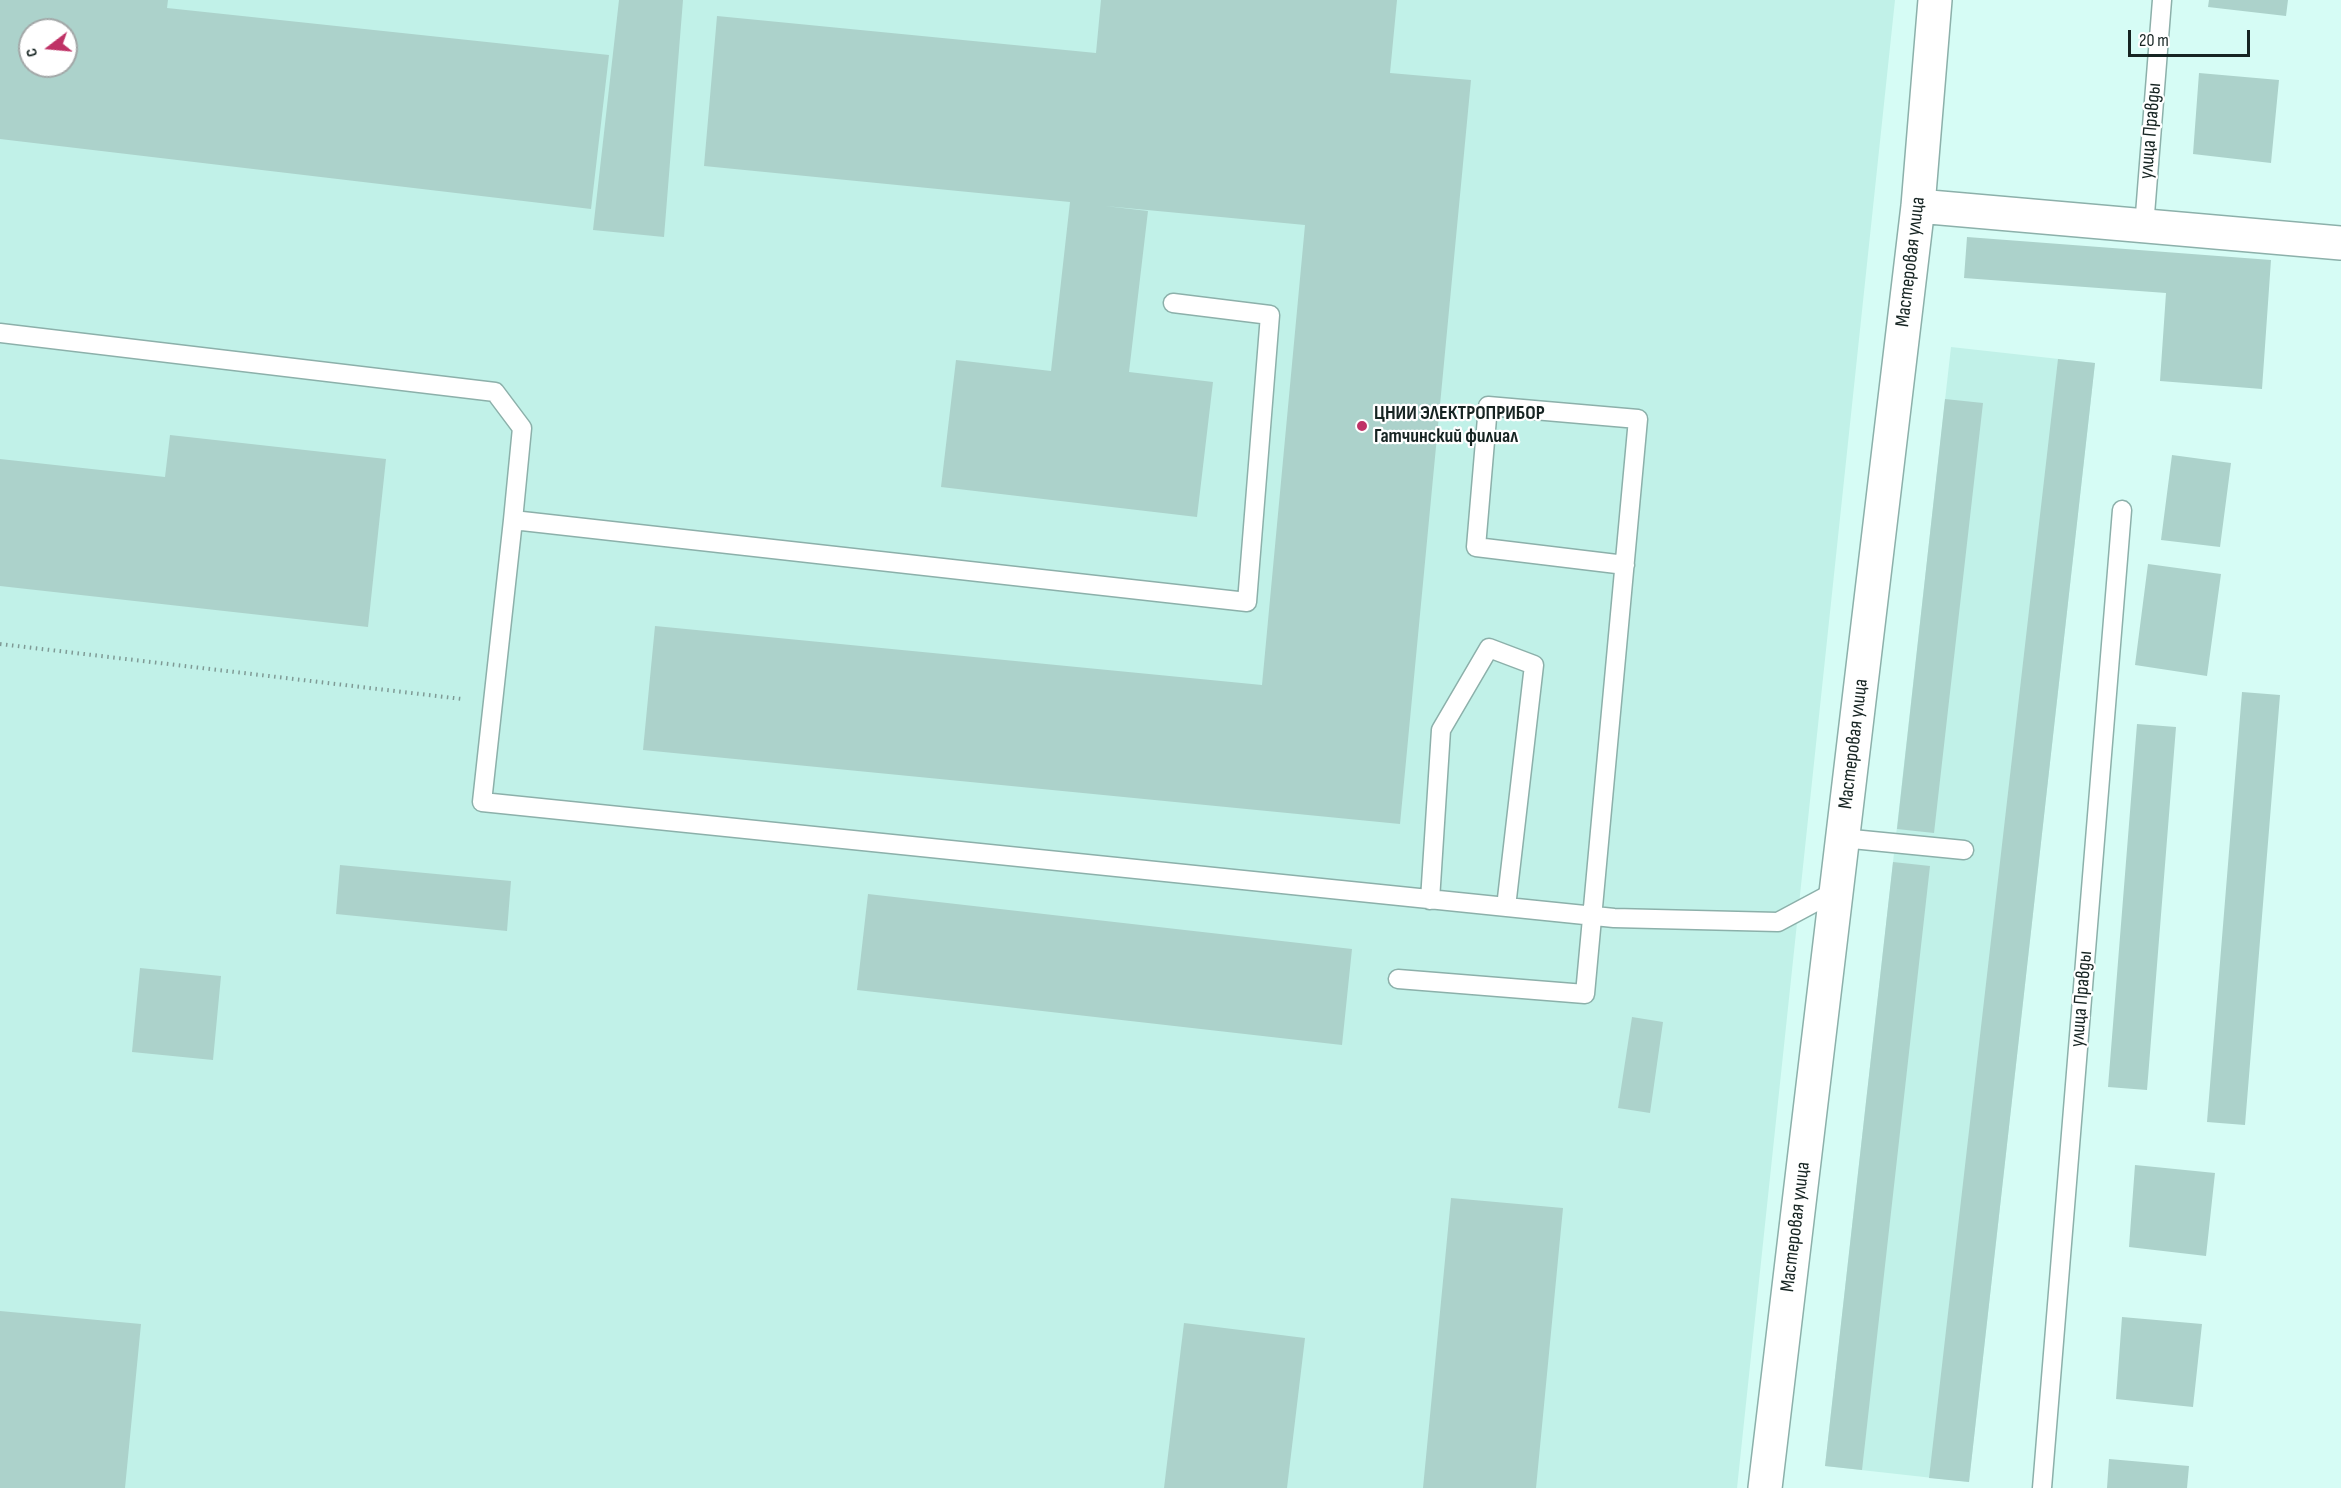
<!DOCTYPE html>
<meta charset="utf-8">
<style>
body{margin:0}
#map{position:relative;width:2341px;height:1488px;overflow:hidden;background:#d6fcf5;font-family:"Sofia Sans Condensed",sans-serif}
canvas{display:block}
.north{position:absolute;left:18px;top:18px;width:60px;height:60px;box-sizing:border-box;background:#fff;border:2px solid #a2a7a7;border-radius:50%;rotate:254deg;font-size:16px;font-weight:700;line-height:24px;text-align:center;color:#162422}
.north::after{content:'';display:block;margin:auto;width:21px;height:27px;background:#bf3266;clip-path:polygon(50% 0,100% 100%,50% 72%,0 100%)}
.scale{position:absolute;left:2128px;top:30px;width:122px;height:27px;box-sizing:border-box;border:3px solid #162422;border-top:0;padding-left:8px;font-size:18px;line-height:21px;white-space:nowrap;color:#162422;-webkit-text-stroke:4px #fff;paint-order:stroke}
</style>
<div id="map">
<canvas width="2341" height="1488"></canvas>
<div class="north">С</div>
<div class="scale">20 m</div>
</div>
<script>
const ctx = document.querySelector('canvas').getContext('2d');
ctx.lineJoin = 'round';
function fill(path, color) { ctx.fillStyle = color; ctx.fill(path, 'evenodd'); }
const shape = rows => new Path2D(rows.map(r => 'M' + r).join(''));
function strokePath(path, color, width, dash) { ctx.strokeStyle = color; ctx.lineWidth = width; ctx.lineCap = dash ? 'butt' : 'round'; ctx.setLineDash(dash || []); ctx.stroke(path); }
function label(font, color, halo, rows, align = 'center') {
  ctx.font = font + ' "Sofia Sans Condensed",sans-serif'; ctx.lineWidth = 4.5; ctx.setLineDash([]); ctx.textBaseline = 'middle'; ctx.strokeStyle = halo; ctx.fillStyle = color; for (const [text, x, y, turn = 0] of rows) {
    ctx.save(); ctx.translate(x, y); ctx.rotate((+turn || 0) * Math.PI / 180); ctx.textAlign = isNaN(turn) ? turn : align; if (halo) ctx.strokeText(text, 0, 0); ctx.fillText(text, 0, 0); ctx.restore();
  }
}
const built = shape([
 [0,0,1895,0,1737,1488,0,1488],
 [30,30,66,30,66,66,30,66],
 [1951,347,2095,363,1969,1482,1825,1466]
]);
const building = shape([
 [0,0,168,0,167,8,609,55,591,209,0,139],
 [30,30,66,30,66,66,30,66],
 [619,0,683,0,664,237,593,230],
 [1101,0,1397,0,1390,73,1471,80,1400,824,643,750,655,626,1262,685,1305,225,1105,206,1148,211,1129,372,1213,382,1197,517,941,487,956,360,1051,371,1070,202,704,166,717,16,1096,53],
 [2209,0,2288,0,2286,16,2208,7],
 [2199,73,2279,80,2271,163,2193,154],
 [1967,237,2271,260,2262,389,2160,381,2166,293,1964,278],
 [2058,359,2095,363,1969,1482,1929,1478],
 [1945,399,1983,403,1934,833,1897,829],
 [170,435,386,459,368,627,0,586,0,459,165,477],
 [2172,455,2231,463,2220,547,2161,540],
 [2148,564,2221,574,2207,676,2135,665],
 [2242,692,2280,695,2245,1125,2207,1122],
 [2137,724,2176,727,2147,1090,2108,1087],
 [1893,862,1930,866,1862,1470,1825,1466],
 [340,865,511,881,507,931,336,914],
 [868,894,1352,949,1342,1045,857,990],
 [140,968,221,976,213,1060,132,1052],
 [1632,1017,1663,1022,1650,1113,1618,1108],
 [2135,1165,2215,1173,2206,1256,2129,1247],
 [1451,1198,1563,1208,1536,1488,1423,1488],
 [0,1311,141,1324,125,1488,0,1488],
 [2122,1317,2202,1324,2193,1407,2116,1399],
 [1184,1323,1305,1338,1287,1488,1164,1488],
 [2109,1459,2189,1466,2187,1488,2107,1488]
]);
const path = shape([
 [0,644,462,699]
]);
const service = shape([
 [2144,227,2162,0],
 [1173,303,1270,315,1247,602,513,520,482,802,1614,918,1778,922,1836,891],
 [0,333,495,392,522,428,513,520],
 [1842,838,1964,850],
 [1430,900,1441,730,1489,648,1534,665,1506,907],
 [1398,979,1585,994,1638,419,1488,406,1476,547,1625,565],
 [2042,1488,2122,510]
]);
const minor = shape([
 [1918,206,2341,243],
 [1765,1488,1918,206,1935,0]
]);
const markers = [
 [1362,426,6,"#bf3266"]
];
const streetNames = [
 ["улица Правды",2151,131,-85],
 ["Мастеровая улица",1911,262,-83],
 ["Мастеровая улица",1854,744,-83],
 ["улица Правды",2082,999,-85],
 ["Мастеровая улица",1796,1227,-83]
];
const poiNames = [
 ["ЦНИИ ЭЛЕКТРОПРИБОР",1374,414],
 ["Гатчинский филиал",1374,437]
];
fill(built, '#c1f1e8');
fill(building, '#acd2cb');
strokePath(service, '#8cb0aa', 21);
strokePath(minor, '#8cb0aa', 36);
strokePath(path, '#7f9a95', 4, [1.5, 4.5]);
strokePath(service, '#fff', 18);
strokePath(minor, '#fff', 33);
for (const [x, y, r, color] of markers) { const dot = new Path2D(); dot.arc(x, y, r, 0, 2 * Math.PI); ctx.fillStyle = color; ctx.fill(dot); strokePath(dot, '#fff', 2); }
label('20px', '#162422', '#fff', streetNames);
label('bold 20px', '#162422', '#fff', poiNames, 'left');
</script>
